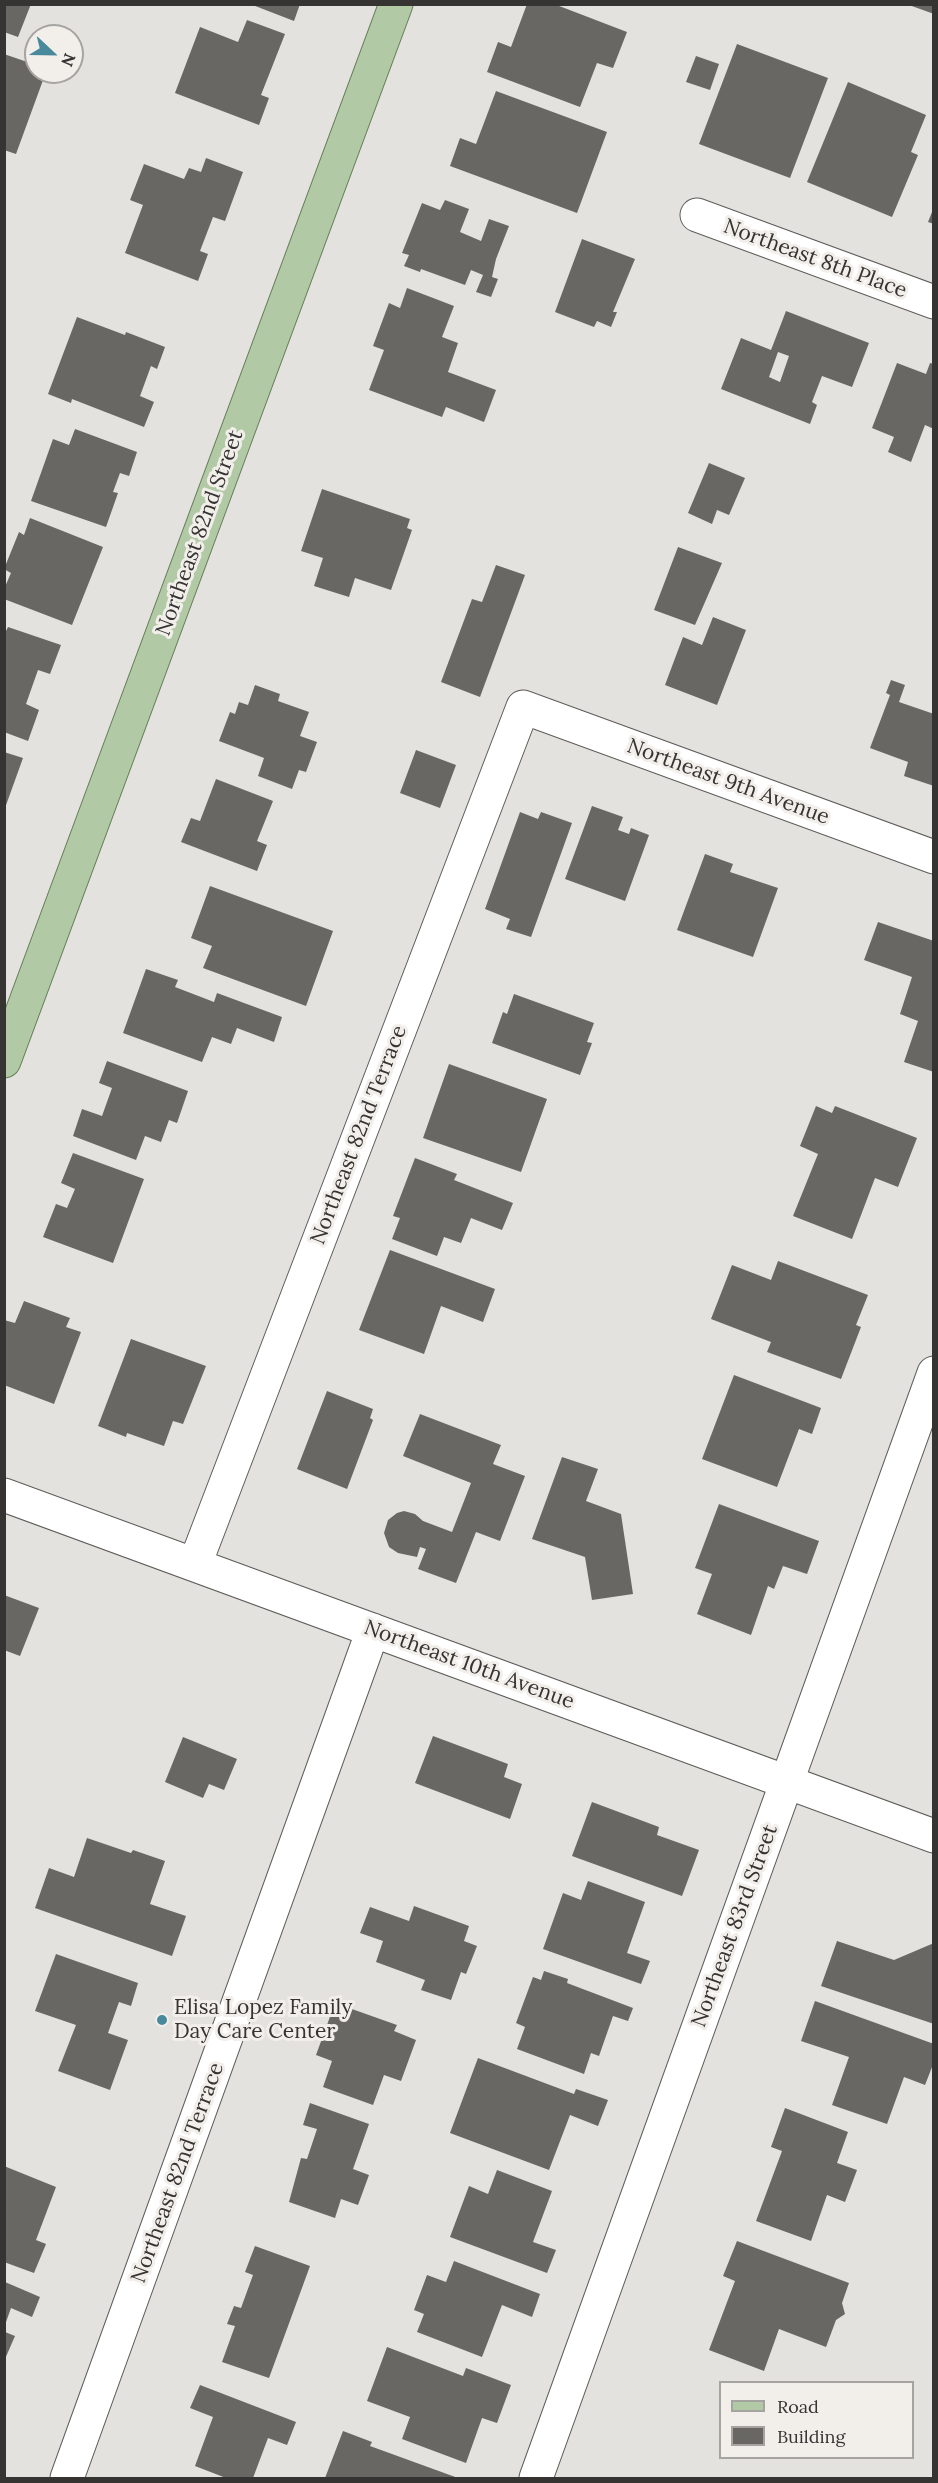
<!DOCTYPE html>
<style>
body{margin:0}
#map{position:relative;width:938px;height:2483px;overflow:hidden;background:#e4e2de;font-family:Lora,serif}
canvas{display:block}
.frame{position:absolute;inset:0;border:6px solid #353433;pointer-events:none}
.legend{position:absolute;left:719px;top:2381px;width:195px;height:78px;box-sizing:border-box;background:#f2efeb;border:2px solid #a6a4a1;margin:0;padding:8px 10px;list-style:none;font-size:18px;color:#353433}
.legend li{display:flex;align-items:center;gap:12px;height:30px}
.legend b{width:30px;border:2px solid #a6a4a1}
.north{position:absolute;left:24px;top:24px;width:60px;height:60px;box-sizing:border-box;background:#f2efeb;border:2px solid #a6a4a1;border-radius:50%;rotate:112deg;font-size:16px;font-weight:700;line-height:24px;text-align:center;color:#353433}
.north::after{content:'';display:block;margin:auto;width:21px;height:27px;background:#488a9c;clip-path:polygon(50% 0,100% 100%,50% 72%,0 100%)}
</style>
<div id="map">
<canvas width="938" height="2483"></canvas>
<div class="frame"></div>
<ul class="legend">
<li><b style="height:8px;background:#b2c9a6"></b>Road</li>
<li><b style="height:16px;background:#696764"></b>Building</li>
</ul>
<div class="north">N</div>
</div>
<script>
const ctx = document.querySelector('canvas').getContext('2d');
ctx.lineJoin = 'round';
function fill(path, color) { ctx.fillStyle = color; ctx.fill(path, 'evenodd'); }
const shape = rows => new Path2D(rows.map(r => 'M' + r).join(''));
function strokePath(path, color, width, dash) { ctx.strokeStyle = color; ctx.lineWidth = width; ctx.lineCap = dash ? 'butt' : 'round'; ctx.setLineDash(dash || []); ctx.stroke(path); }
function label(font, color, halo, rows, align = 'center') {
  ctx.font = font + ' Lora,serif'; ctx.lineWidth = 6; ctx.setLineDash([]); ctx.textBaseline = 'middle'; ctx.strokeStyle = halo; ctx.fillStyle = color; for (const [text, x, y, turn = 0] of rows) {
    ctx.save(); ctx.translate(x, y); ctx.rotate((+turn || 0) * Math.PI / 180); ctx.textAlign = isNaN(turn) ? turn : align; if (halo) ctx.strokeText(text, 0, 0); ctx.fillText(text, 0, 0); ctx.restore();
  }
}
const building = shape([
 [4,4,31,4,18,37,4,32],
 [250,4,300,4,294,21],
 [527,4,554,4,627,32,613,68,597,63,580,107,487,72,498,42,511,47],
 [909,4,934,4,934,14,909,5],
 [247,20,285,34,261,95,269,98,259,125,175,93,200,27,238,42],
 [737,44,828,78,790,178,699,144],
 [4,54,36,65,36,72,46,72,16,154,4,150],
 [696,56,719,64,710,90,686,82],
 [848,82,926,115,911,152,918,155,892,217,807,182],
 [496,91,607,132,577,213,450,166,460,138,476,144],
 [206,158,243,172,225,221,213,217,200,251,208,254,198,281,125,253,143,205,130,200,144,164,184,179,189,168,201,172],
 [445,200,469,209,460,232,481,241,489,219,509,226,496,259,492,277,498,279,491,297,476,292,483,275,471,270,465,285,421,269,420,272,404,266,409,255,402,253,422,203,440,210],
 [934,207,934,224,928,222],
 [582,239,635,259,613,312,617,312,611,327,597,321,594,327,555,312],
 [407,288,454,306,442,337,458,343,448,372,496,390,484,422,446,407,442,417,369,390,384,350,373,346,389,303,400,308],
 [786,311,869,343,852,387,822,376,812,402,817,405,810,424,721,389,741,338,771,350],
 [778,352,789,356,780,382,769,377],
 [77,317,125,335,126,332,165,347,157,369,151,366,140,396,154,402,144,427,72,399,71,403,48,394],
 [897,363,926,374,930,363,934,364,934,429,925,425,911,462,888,452,894,437,872,428],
 [75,429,137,452,129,476,120,473,113,492,118,493,106,527,31,501,53,439,69,445],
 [709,463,745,478,729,515,717,510,712,524,688,513],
 [322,489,410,519,407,528,412,530,391,590,355,578,349,597,314,586,323,558,301,551],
 [30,518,103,547,72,625,4,599,4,589,11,573,4,569,19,532,24,535],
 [678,547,722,563,695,625,654,610],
 [496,565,525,575,480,697,441,682,472,599,482,602],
 [713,617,746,630,717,705,665,685,683,637,702,645],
 [8,627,61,645,50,674,38,670,26,704,39,710,28,741,4,732,4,635],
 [891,680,905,685,899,702,934,714,934,786,904,776,908,762,870,748,890,695,886,693],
 [255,685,280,694,278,701,309,712,300,736,317,742,306,772,299,770,292,789,258,776,264,758,219,741,230,712,235,714,239,702,248,705],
 [416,750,456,765,440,808,400,793],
 [4,752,23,758,5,808,4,808],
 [216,779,273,801,257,841,267,845,257,871,181,842,191,818,200,821],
 [592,806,623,817,618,830,629,834,631,828,649,835,625,901,565,879],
 [520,812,538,819,541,812,572,823,531,937,506,929,510,919,485,909],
 [705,854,733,864,730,872,778,888,753,957,677,930],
 [210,886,333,931,306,1006,203,968,212,946,191,938],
 [878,922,934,941,934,1072,904,1062,918,1021,900,1014,912,977,864,960],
 [146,969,178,980,175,987,214,1002,217,993,282,1017,274,1042,237,1028,231,1044,212,1037,202,1062,123,1033],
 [514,994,594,1023,587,1042,592,1043,580,1075,492,1043,503,1012,507,1014],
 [107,1061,188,1091,177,1123,169,1120,161,1142,145,1136,136,1160,73,1136,82,1109,102,1116,112,1088,99,1083],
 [449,1064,547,1099,521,1172,423,1138],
 [816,1106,832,1113,835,1106,917,1138,898,1187,875,1178,852,1239,793,1216,818,1154,800,1146],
 [73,1153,144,1179,113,1263,43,1237,56,1204,67,1208,75,1189,61,1183],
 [415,1158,457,1174,454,1180,513,1203,502,1230,471,1218,461,1243,444,1237,437,1256,392,1239,400,1218,393,1216],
 [390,1250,495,1289,483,1322,441,1306,424,1354,359,1330],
 [778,1261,868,1295,856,1325,861,1327,841,1379,767,1352,771,1342,711,1319,732,1265,771,1280],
 [24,1301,70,1318,66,1327,81,1332,54,1404,4,1385,4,1320,15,1323],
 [131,1339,206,1366,183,1424,173,1421,164,1446,127,1433,126,1437,98,1426],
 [734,1375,821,1408,812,1434,799,1429,777,1487,702,1459],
 [327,1391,373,1409,370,1418,373,1420,347,1489,297,1469],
 [420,1414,501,1445,493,1464,525,1476,500,1541,476,1532,456,1583,418,1569,426,1549,420,1547,417,1557,398,1553,389,1547,384,1533,388,1520,397,1513,404,1511,415,1514,423,1521,452,1532,471,1483,403,1456],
 [562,1457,598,1469,586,1501,621,1514,633,1594,592,1600,585,1557,532,1539],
 [719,1504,819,1541,807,1574,783,1566,774,1589,768,1586,751,1635,697,1614,712,1574,695,1568],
 [4,1595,39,1608,20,1656,4,1650],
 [433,1736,508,1764,504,1777,522,1784,510,1819,415,1783],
 [183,1737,237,1759,224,1790,209,1784,203,1798,165,1782],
 [592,1802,659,1827,657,1835,699,1850,682,1896,572,1856],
 [87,1838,131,1853,133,1850,165,1861,150,1904,186,1916,172,1956,35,1908,49,1868,74,1877],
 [588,1881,645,1902,627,1953,650,1961,641,1984,543,1949,563,1893,581,1900],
 [414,1906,469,1926,464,1941,477,1946,466,1974,461,1972,451,2000,421,1990,425,1980,376,1962,383,1941,360,1933,370,1907,409,1921],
 [837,1941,894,1960,934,1943,934,2024,821,1986],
 [56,1954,138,1983,131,2006,119,2002,108,2033,128,2040,110,2090,58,2071,76,2025,35,2011],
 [544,1971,568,1979,567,1983,633,2008,628,2021,613,2016,599,2056,591,2053,584,2074,517,2049,525,2027,516,2023,533,1977,541,1980],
 [815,2001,934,2044,934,2062,925,2085,904,2077,887,2124,832,2105,849,2057,801,2041],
 [335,2003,397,2025,394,2031,416,2040,401,2081,384,2075,373,2105,323,2087,332,2061,316,2055],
 [478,2058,574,2094,576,2089,608,2100,598,2126,570,2115,549,2170,450,2133],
 [310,2103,369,2124,353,2169,369,2175,358,2205,341,2199,335,2218,289,2202,301,2158,307,2159,317,2129,303,2125],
 [785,2108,848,2132,837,2163,857,2170,845,2202,827,2195,811,2241,756,2221,782,2151,771,2147],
 [4,2166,56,2187,36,2240,46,2244,34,2273,4,2262],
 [497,2170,552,2191,533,2242,556,2250,547,2273,450,2237,469,2186,488,2194],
 [737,2241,849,2283,842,2303,845,2314,836,2320,826,2347,779,2329,764,2371,709,2350,735,2281,723,2276],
 [255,2246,310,2266,269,2378,222,2362,235,2326,227,2324,234,2306,241,2308,253,2275,245,2272],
 [454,2261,540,2294,532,2317,502,2305,482,2357,417,2332,424,2314,414,2310,427,2275,446,2282],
 [5,2282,40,2297,32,2317,11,2308,5,2325],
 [5,2332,15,2336,5,2359],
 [387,2347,463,2376,466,2368,511,2385,497,2423,482,2418,466,2463,402,2439,410,2417,367,2401],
 [200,2385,296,2422,287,2445,268,2438,253,2478,226,2478,195,2466,213,2417,190,2408],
 [343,2431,372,2442,370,2446,458,2478,325,2478]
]);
const minor = shape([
 [697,215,934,302],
 [4,1495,934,1836],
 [195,1564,523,707,934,857],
 [67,2478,373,1630],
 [536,2478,934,1373]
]);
const major = shape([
 [4,1061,396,4]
]);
const markers = [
 [162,2020,6,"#488a9c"]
];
const streetNames = [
 ["Northeast 8th Place",815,259,20],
 ["Northeast 82nd Street",200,533,-70],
 ["Northeast 9th Avenue",728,782,20],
 ["Northeast 82nd Terrace",359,1135,-69],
 ["Northeast 10th Avenue",469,1665,20],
 ["Northeast 83rd Street",735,1926,-70],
 ["Northeast 82nd Terrace",178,2173,-70]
];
const poiNames = [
 ["Elisa Lopez Family",174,2008],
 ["Day Care Center",174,2032]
];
fill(building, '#696764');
strokePath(minor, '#5f5d5a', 35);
strokePath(major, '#647d57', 35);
strokePath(minor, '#fff', 33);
strokePath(major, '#b2c9a6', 33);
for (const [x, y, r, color] of markers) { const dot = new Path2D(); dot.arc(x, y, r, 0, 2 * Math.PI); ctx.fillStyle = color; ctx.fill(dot); strokePath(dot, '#f2efeb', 2); }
label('21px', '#353433', '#f2efeb', streetNames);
label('21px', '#353433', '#f2efeb', poiNames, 'left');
</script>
